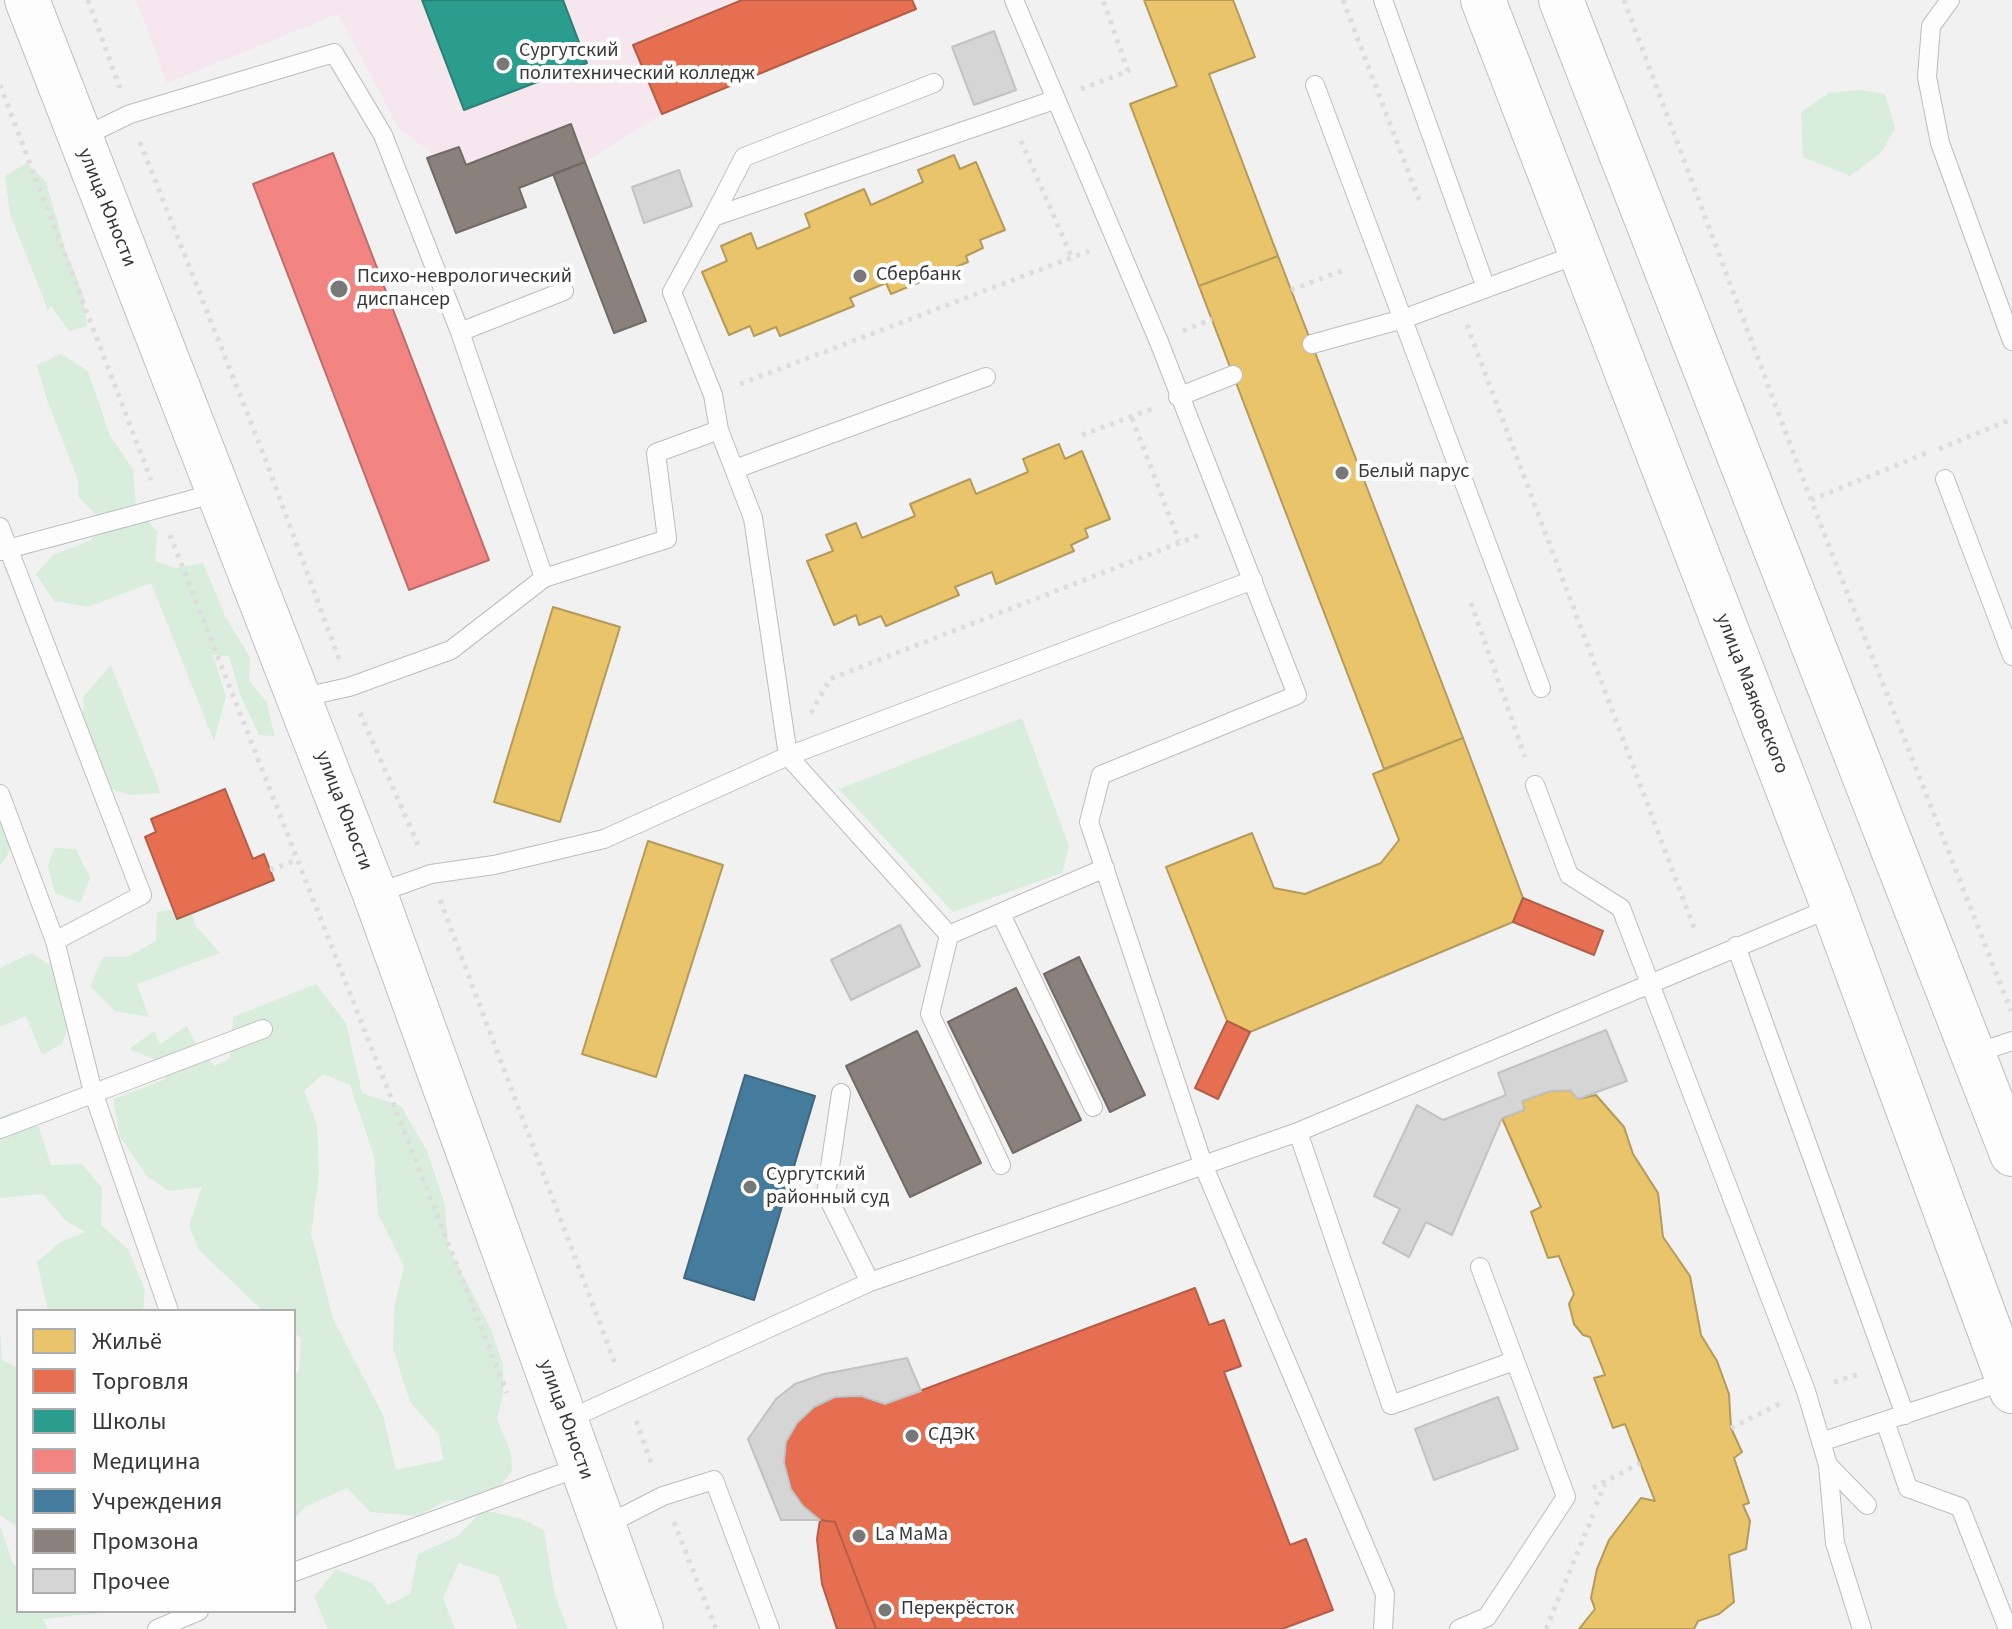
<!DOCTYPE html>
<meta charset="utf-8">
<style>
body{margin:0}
#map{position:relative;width:2012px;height:1629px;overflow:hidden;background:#f1f1f1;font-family:"Source Sans 3",sans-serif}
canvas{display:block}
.legend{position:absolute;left:16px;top:1309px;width:280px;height:304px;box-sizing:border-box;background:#fefeff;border:2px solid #aeaeaf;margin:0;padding:10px 14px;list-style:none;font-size:24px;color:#373737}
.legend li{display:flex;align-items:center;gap:16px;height:40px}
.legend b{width:40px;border:2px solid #aeaeaf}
</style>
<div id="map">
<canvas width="2012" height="1629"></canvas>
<ul class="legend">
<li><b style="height:22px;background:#e9c46a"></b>Жильё</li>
<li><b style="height:22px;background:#e76f51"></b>Торговля</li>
<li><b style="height:22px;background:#2a9d8f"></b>Школы</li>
<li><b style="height:22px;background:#f28482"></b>Медицина</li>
<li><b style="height:22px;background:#457b9d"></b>Учреждения</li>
<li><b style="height:22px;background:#8a817c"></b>Промзона</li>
<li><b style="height:22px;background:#d6d5d5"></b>Прочее</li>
</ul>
</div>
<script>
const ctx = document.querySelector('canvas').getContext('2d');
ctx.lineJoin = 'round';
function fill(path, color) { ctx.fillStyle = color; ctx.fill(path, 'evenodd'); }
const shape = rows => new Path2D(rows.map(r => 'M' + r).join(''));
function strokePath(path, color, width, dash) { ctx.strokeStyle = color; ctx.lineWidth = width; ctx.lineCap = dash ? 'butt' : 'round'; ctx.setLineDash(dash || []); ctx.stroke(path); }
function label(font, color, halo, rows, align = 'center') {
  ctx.font = font + ' "Source Sans 3",sans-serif'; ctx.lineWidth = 8; ctx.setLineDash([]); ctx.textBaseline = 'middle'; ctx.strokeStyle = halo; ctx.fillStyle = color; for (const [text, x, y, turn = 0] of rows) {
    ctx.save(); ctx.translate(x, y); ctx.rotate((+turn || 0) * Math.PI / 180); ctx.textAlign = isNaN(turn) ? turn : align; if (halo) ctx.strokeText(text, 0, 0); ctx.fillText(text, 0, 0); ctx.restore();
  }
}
const education = shape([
 [136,0,742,0,633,45,662,114,585,162,570,125,466,165,459,147,435,155,399,129,338,14,167,83]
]);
const green = shape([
 [1860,90,1885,94,1895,128,1881,153,1850,176,1803,157,1801,112,1829,93],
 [27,163,46,182,66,252,83,294,87,326,69,331,51,306,48,310,10,214,5,176],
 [61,354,88,371,110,436,133,469,136,506,157,532,155,561,176,568,203,563,225,616,250,657,249,681,266,701,275,736,259,735,241,697,229,656,213,655,226,697,214,741,151,583,88,607,54,601,36,574,53,555,90,541,104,523,78,496,78,480,47,400,37,365],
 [111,665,161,793,131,795,103,787,82,739,84,696],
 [1022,718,1069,846,1062,873,953,912,839,789],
 [0,801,19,837,0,866],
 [54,848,76,849,90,878,80,903,55,893,48,866],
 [189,907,196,926,220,953,137,984,149,1017,115,1011,90,986,103,957,127,957,156,941,157,912],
 [31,953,55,968,75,1009,62,1044,42,1055,26,1016,0,1027,0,968],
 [316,984,346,1023,362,1093,401,1106,427,1151,445,1205,448,1247,490,1327,503,1364,503,1395,497,1419,511,1453,512,1471,490,1498,446,1501,418,1516,370,1512,347,1488,305,1507,294,1519,294,1376,299,1370,301,1338,294,1333,294,1311,263,1311,199,1250,189,1226,202,1187,169,1191,147,1176,120,1137,113,1099,166,1079,159,1061,129,1049,154,1031,160,1044,187,1026,197,1046,215,1066,230,1058,233,1017],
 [323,1074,350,1085,374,1156,378,1214,404,1267,394,1308,393,1348,410,1402,439,1435,443,1460,396,1470,383,1415,333,1319,311,1233,319,1176,317,1124,304,1091],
 [15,1111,39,1127,51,1165,82,1164,102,1188,101,1225,128,1249,145,1290,143,1311,48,1311,37,1262,59,1243,85,1232,65,1220,43,1194,0,1198,0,1117],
 [0,1329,2,1360,18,1368,18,1527,0,1515],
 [483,1510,519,1518,544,1530,555,1596,568,1629,518,1629,498,1576,459,1563,443,1598,455,1629,328,1629,314,1597,336,1569,372,1583,388,1605,410,1594,418,1554,458,1536],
 [0,1525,13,1564,18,1567,18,1611,120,1611,43,1619,48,1629,0,1629]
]);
const homes = shape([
 [1144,0,1233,0,1255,57,1209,74,1278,256,1199,286,1130,104,1177,86,1144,0],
 [954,155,960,169,976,162,1005,230,980,240,983,248,966,256,968,262,891,294,886,283,850,298,854,306,780,336,776,327,754,336,750,326,729,335,702,272,727,261,721,246,751,233,757,249,810,227,805,214,864,189,871,205,923,182,918,170,954,155],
 [1278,256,1463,738,1384,769,1199,286,1278,256],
 [1059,444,1065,459,1082,451,1110,519,1085,529,1088,537,1071,545,1074,551,996,584,992,572,955,587,959,595,886,626,881,616,859,625,856,615,834,625,807,561,833,551,826,535,856,523,862,538,915,516,910,504,970,479,976,494,1028,472,1023,459,1059,444],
 [553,607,620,627,560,822,494,802,553,607],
 [1463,738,1523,898,1513,922,1250,1032,1227,1021,1166,867,1252,833,1274,888,1305,894,1381,863,1399,840,1373,774,1463,738],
 [648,841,723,865,656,1077,582,1054,648,841],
 [1570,1090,1578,1099,1596,1095,1624,1127,1633,1154,1658,1193,1663,1237,1690,1276,1701,1335,1717,1361,1729,1394,1731,1428,1742,1452,1734,1458,1749,1503,1743,1505,1750,1521,1746,1549,1729,1555,1734,1602,1719,1614,1698,1621,1694,1629,1579,1629,1595,1609,1591,1598,1597,1569,1609,1540,1641,1498,1655,1501,1625,1424,1613,1428,1594,1378,1605,1375,1590,1337,1583,1335,1574,1324,1569,1304,1574,1294,1559,1256,1548,1258,1531,1212,1541,1207,1502,1118,1524,1110,1522,1101,1550,1091,1570,1090]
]);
const shops = shape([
 [742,0,912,0,916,9,662,114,633,45,742,0],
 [225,789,253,859,264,854,274,880,177,919,145,837,156,832,151,819,225,789],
 [1523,898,1603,931,1594,955,1513,922,1523,898],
 [1227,1021,1250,1032,1218,1099,1195,1088,1227,1021],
 [1195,1288,1209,1325,1224,1320,1241,1366,1224,1372,1290,1545,1306,1539,1333,1610,1282,1629,876,1629,835,1522,820,1520,803,1506,791,1489,784,1463,786,1442,797,1423,814,1407,835,1397,861,1396,885,1404,1195,1288],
 [820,1520,835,1522,876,1629,837,1629,822,1584,817,1539,820,1520]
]);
const schools = shape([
 [422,0,563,0,587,63,464,110,422,0]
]);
const health = shape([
 [333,153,489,560,409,590,253,184,333,153]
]);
const public = shape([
 [745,1075,815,1096,754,1300,684,1278,745,1075]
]);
const industry = shape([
 [571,124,585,162,519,188,526,207,456,233,427,158,459,147,466,165,571,124],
 [585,162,646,321,614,333,553,174,585,162],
 [1079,957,1145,1095,1110,1112,1044,974,1079,957],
 [1016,988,1081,1120,1013,1153,948,1022,1016,988],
 [917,1031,981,1163,910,1197,846,1066,917,1031]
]);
const building = shape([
 [994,31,1016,90,974,105,952,47,994,31],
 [679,170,692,206,644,223,632,187,679,170],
 [900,925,920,966,851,1000,831,960,900,925],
 [1606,1030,1627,1081,1578,1099,1570,1090,1550,1091,1522,1101,1524,1110,1502,1118,1452,1235,1426,1222,1409,1257,1383,1243,1400,1209,1374,1196,1417,1105,1443,1120,1506,1095,1498,1073,1606,1030],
 [907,1358,921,1391,885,1404,861,1396,835,1397,814,1407,797,1423,786,1442,784,1463,791,1489,803,1506,820,1520,781,1520,748,1439,776,1399,795,1384,824,1374,907,1358],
 [1498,1397,1518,1449,1434,1480,1415,1429,1498,1397]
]);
const path = shape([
 [88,0,120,88],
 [1343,0,1419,200],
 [1624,0,1811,500,2011,1011],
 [0,85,151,480],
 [1081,89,1128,71,1103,0],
 [1021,141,1072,258],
 [140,142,263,453,339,659],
 [1291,290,1344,270],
 [1467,325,1696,933],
 [1183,331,1212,319],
 [740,384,1089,251],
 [1132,418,1179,541],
 [1082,435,1152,409],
 [1939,449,2012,419],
 [1811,500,1929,452],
 [170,535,507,1393],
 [1471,603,1525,757],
 [360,713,419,847],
 [811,713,830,679,1202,534],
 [270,870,297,860],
 [440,900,616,1366],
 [1834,1382,1859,1374],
 [636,1421,653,1468],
 [1731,1428,1781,1403],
 [1593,1488,1640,1463],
 [1596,1505,1605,1484],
 [674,1522,716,1629],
 [1546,1629,1593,1515]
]);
const lane = shape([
 [1014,0,1159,342,1297,695,1101,775,1089,822,1204,1167,1385,1594,1383,1629],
 [1383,0,1486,288],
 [1950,0,1931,26,1927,77,1940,143,2012,341],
 [1315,85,1541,688],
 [1054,100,713,217,672,292,713,395,719,430,753,518,788,756,949,935,1105,868],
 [81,138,130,114,334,53,383,135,460,332,544,578,451,650,349,687,299,698],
 [713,217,744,157,934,83],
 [460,332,564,291],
 [1312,344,1403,319,1581,253],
 [1178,397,1233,375],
 [735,469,986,377],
 [1945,479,2012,656],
 [0,527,142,895,55,941],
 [0,551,220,492],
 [544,578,667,539,656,453,719,430],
 [1535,785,1569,875,1621,908,1806,1391,1828,1465,1867,1505],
 [0,794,55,941,93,1092,169,1311],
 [375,894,431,874,494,865,604,839,788,756,1253,580],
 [1001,914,1093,1107],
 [949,935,930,1014,1001,1165],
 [1736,946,1905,1415],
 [1974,1054,2012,1041],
 [841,1093,826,1194,870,1282],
 [0,1129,263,1029],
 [1298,1132,1391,1405,1514,1361],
 [565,1421,870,1282,1298,1132,1833,907],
 [1885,1421,1908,1488,1960,1507,2008,1629],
 [1821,1442,2008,1380],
 [1828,1465,1835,1543,1862,1629],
 [604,1526,663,1496,714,1480,770,1629],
 [294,1572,582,1466],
 [157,1629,199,1611],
 [1459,1629,1487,1617,1566,1497,1480,1267]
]);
const secondary = shape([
 [27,0,375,894,641,1629],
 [1483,0,1833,906,2012,1391],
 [1561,0,2012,1154]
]);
const markers = [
 [503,64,8,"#787878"],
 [860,276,8,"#787878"],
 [339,289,10,"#787878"],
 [1342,473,8,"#787878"],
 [750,1187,8,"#787878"],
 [912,1436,8,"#787878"],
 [859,1536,8,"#787878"],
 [885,1610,8,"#787878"]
];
const poiNames = [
 ["Сургутский",519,52],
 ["политехнический колледж",519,75],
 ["Сбербанк",876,276],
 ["Психо-неврологический",357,278],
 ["диспансер",357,301],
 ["Белый парус",1358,473],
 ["Сургутский",766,1176],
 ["районный суд",766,1199],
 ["СДЭК",928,1436],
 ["La MaMa",875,1536],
 ["Перекрёсток",901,1610]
];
const streetNames = [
 ["улица Юности",106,208,68],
 ["улица Маяковского",1751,694,69],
 ["улица Юности",343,811,69],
 ["улица Юности",565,1420,70]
];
fill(education, '#f5e7ed');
fill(green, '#d8eddc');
fill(homes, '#e9c46a');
strokePath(homes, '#b49a5b', 2);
fill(shops, '#e76f51');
strokePath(shops, '#b25e49', 2);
fill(schools, '#2a9d8f');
strokePath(schools, '#2e7e75', 2);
fill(health, '#f28482');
strokePath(health, '#ba6d6c', 2);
fill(public, '#457b9d');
strokePath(public, '#41677e', 2);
fill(industry, '#8a817c');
strokePath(industry, '#716b67', 2);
fill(building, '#d6d5d5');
strokePath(building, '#c3c2c2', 2);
strokePath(lane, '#bdbdbe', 20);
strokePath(secondary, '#bdbdbe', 46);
strokePath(path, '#ddd', 5, [4, 6]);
strokePath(lane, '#fdfdfd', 18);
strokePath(secondary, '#fdfdfd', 44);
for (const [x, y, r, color] of markers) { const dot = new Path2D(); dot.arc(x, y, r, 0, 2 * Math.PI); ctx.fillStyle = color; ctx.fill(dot); strokePath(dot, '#fefeff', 3); }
label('20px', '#373737', '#fefeff', poiNames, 'left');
label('20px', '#373737', '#fefeff', streetNames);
</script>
